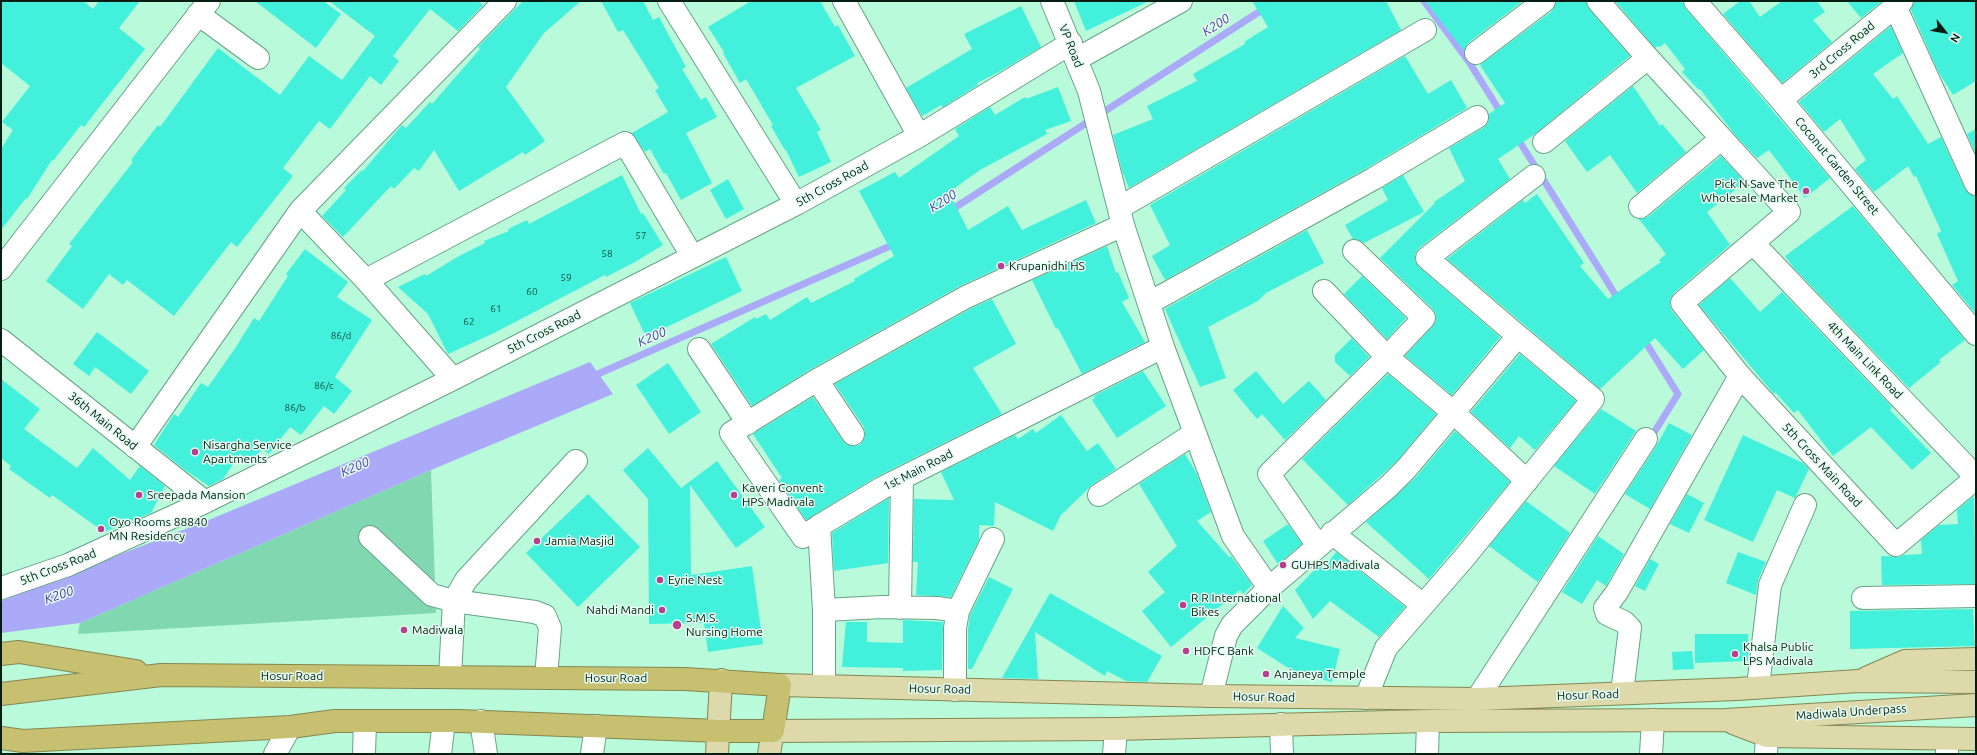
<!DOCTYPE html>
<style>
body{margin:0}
#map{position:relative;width:1977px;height:755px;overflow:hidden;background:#b9fada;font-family:Ubuntu,sans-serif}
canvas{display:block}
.frame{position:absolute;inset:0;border:2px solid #041e14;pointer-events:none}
.north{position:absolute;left:1925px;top:12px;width:40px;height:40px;-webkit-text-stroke:3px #e4fdf0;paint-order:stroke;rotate:121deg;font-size:11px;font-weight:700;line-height:16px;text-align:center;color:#041e14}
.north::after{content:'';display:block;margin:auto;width:14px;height:18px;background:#041e14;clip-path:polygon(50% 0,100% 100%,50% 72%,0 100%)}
</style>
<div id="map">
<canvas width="1977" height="755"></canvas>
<div class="frame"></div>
<div class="north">N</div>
</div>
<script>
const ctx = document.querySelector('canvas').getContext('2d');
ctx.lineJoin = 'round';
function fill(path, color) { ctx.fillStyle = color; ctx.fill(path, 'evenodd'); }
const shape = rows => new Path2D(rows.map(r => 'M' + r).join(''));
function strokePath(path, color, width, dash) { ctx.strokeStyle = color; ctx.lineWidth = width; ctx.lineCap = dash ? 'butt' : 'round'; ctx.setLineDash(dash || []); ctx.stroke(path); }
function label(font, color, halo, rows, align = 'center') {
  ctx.font = font + ' Ubuntu,sans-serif'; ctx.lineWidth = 3; ctx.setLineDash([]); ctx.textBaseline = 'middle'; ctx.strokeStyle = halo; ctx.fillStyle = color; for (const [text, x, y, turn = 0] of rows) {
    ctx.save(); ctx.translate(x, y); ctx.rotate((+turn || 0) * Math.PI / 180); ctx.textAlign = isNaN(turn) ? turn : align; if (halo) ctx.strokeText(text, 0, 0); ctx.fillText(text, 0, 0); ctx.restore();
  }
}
const green = shape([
 [431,470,436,613,78,634,80,623]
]);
const water = shape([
 [590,362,613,394,431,470,80,623,1,633,1,601,211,519]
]);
const stream = shape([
 [1424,1,1469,62,1503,116],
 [1516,136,1620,302],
 [948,212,1276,1],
 [1643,338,1678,394,1650,439],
 [591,377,897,243]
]);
const building = shape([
 [1,1,83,1,93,9,99,1,140,1,119,28,145,49,84,127,81,125,53,161,52,160,27,199,26,198,1,230,1,149,13,130,2,122,30,86,1,63],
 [255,1,323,1,341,14,316,48],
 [329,1,478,1,483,5,458,31,430,9,393,56,399,61,381,85,370,76,330,129,319,121,283,168,293,176,237,247,231,242,174,316,127,280,123,285,109,274,83,309,46,281,72,246,69,244,133,162,131,160,158,125,160,127,218,48,280,95,309,56,342,80,375,36],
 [523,1,581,1,544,33,506,87,545,141,525,155,523,152,459,191,434,150,419,171,414,168,394,189,391,186,343,237,322,216,346,190,344,188,362,170,363,171,402,125,406,128,430,102,432,104,480,49,478,47],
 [601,1,643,1,653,20,659,17,686,67,682,69,701,100,706,97,717,117,686,133,712,183,681,200,666,173,664,174,650,149,645,152,632,133,668,112,655,90,659,88,623,30,618,32],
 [751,1,820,1,835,27,838,25,855,56,796,88,821,130,817,132,831,162,799,177,786,150,785,150,771,126,773,125,746,79,740,83,723,53,724,52,708,27],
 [1074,1,1149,1,1086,31],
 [1252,1,1386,1,1401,30,1129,188,1122,171,1113,135,1153,119,1147,106,1197,81,1193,74,1245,44,1244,42,1268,27],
 [1425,1,1523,1,1468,43,1464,51],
 [1556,1,1586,1,1589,9,1630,56,1535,134,1498,159,1510,179,1419,248,1415,254,1415,261,1419,267,1500,337,1452,395,1405,356,1433,326,1436,321,1436,314,1433,309,1380,258,1435,203,1434,202,1465,181,1449,148,1483,128,1488,123,1489,114,1505,103,1480,65,1552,11],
 [1615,1,1682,1,1686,9,1830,178,1805,198,1769,150,1757,158,1735,135,1700,89,1699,90,1682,72,1685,69,1665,43,1660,47,1658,46,1655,48],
 [1740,1,1749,1,1760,17,1782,1,1817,1,1825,12,1813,20,1832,42,1782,83,1723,14],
 [1847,1,1882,1,1861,18],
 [1914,1,1976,1,1976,81,1953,95,1938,71,1911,10],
 [1021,6,1041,47,999,72,977,83,978,85,943,107,941,105,922,116,906,88,972,49,964,34],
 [1891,26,1903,53,1873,74,1893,99,1897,96,1928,144,1941,137,1965,189,1969,194,1976,196,1976,314,1952,285,1958,281,1937,234,1941,231,1916,176,1914,177,1908,166,1874,192,1855,169,1866,160,1840,119,1824,132,1799,102],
 [1405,56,1428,94,1451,80,1467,108,1367,168,1165,280,1152,256,1170,245,1150,205],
 [1633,86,1660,126,1662,124,1686,152,1637,193,1610,155,1587,172,1565,141],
 [1058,87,1071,121,1045,130,1047,134,980,170,949,192,968,230,1008,206,1022,230,1086,200,1096,223,960,286,811,369,752,406,711,344,755,317,756,319,766,314,770,320,807,297,811,303,855,281,854,279,894,256,859,191,895,172,899,178,959,136,955,129,990,107,995,115,1025,97,1026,99],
 [1976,129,1976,154,1967,134],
 [1721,156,1745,182,1707,212,1730,245,1674,293,1670,299,1670,305,1672,311,1704,350,1683,369,1655,338,1600,389,1447,259,1523,200,1525,203,1537,194,1584,263,1580,266,1608,299,1661,262,1659,260,1666,254,1639,219,1648,217],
 [622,175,641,214,643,213,663,245,635,262,606,277,605,275,494,333,448,354,428,314,398,287,425,274,426,276,459,256,485,243,484,241,509,231,508,229,527,220,529,224],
 [1403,175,1424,212,1364,243,1357,239,1353,239,1345,225,1388,200,1382,188],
 [728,179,744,209,726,219,710,190],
 [1853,206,1965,340,1939,360,1941,362,1909,388,1794,268,1785,256],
 [1307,230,1324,263,1266,293,1258,301,1208,327,1226,378,1200,387,1165,309],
 [1107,246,1116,273,1118,272,1129,298,1122,302,1145,342,1082,374,1058,328,1056,329,1032,280],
 [305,249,348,282,337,297,372,320,335,377,352,391,334,414,324,406,301,435,290,427,269,454,262,449,251,462,240,454,223,479,209,486,185,470,154,445,174,414,178,417,201,383,208,387,236,347,254,318,259,321,288,276,286,274],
 [726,257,742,291,646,337,630,303],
 [1362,276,1406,318,1387,339,1344,294],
 [1730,278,1760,312,1782,292,1892,407,1890,410,1931,453,1912,470,1871,427,1833,456,1798,410,1794,413,1775,392,1774,394,1699,305],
 [992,299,1016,344,973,368,1002,414,876,477,806,520,779,480,782,478,753,434,813,397,843,441,847,445,853,446,860,445,864,439,865,433,864,427,835,384,972,308],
 [97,332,149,371,131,394,95,367,89,376,73,364],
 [1352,338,1369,357,1350,376,1335,362,1335,355],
 [1520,354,1576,401,1535,450,1519,436,1510,448,1471,412],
 [668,363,701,412,669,434,636,385],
 [1143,371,1166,406,1117,438,1092,400,1095,398,1094,396],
 [1256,371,1283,404,1309,381,1326,400,1285,440,1262,414,1257,419,1233,390],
 [1388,374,1436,414,1397,461,1348,505,1302,459],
 [1,379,40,409,24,429,77,468,93,448,130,480,140,466,165,486,151,513,104,532,52,495,50,498,9,469,11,466,1,458],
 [1601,409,1636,431,1595,494,1554,466],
 [1061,415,1087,451,1098,443,1116,469,1092,485,1061,515,1053,531,995,502,994,526,979,525,979,540,951,597,916,595,918,562,913,562,914,499,954,500,941,472,1015,435,1018,439,1033,429,1036,433],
 [1669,423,1692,435,1650,509,1625,494,1657,445],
 [1455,431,1510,482,1429,579,1366,522,1415,478],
 [1743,435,1803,463,1809,469,1795,498,1777,490,1753,542,1704,520],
 [648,448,681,488,717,461,765,527,736,548,690,485,691,575,752,566,763,644,708,652,704,623,649,624,648,499,623,470],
 [1185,454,1197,474,1211,512,1197,521,1229,557,1231,556,1252,585,1243,594,1240,590,1171,647,1142,611,1165,592,1148,572,1177,546,1139,484],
 [588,494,640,547,578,607,526,553],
 [1687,494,1704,503,1689,533,1670,524],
 [1974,496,1976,584,1882,585,1881,556,1898,557,1904,555,1922,554,1921,540,1939,525,1958,524,1957,510],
 [889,498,888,563,834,571,832,533],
 [1526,501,1570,533,1538,582,1489,546],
 [1288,524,1302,544,1278,564,1263,541],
 [1598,536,1624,554,1606,586,1597,580,1582,604,1562,592],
 [1336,552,1405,607,1379,637,1330,601,1313,619,1295,590,1320,564,1323,569],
 [1738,552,1766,562,1758,580,1756,595,1726,583],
 [1650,559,1659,564,1645,591,1635,586],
 [989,577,1013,589,972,669,968,669,968,629,970,615],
 [1050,593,1162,656,1147,682,1126,681,1107,671,1105,676,1035,632,1038,679,1002,678],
 [1283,606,1304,628,1295,638,1340,649,1332,682,1296,673,1257,648],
 [1973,609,1975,646,1850,649,1850,611],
 [903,620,943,622,942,670,903,671,903,668,842,667,846,622,867,622,867,642,903,643],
 [1695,634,1748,634,1748,661,1695,663],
 [1692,651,1694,669,1673,670,1672,652]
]);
const minor = shape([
 [669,1,796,204],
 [844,1,919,136],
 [1052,1,1089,91,1123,225,1163,347,1195,433,1233,536,1269,588],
 [1598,1,1648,58,1789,212,1682,303,1740,376,1896,545,1976,478],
 [1695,1,1781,100,1976,334],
 [1895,6,1976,184],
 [198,14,258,58],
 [1476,53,1544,1],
 [1077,59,1181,1],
 [1781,100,1902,1],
 [1544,142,1648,58],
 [1640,207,1721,139],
 [1119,208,1425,30],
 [300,211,366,280,453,379],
 [1753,243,1976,477],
 [1354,251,1424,318,1387,357,1454,413,1527,481],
 [1,269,209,1],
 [366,280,625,143,692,256],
 [1149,303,1373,179,1477,117],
 [1518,336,1427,258,1534,176],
 [1,340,205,502],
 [699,349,748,423],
 [817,380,731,433,803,537,819,526],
 [853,434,817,380,966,297,1123,225],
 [135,447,300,211,505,1],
 [1099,495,1195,433],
 [1332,533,1423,605],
 [370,537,432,595,454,601,535,612,545,616,550,628,546,678],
 [1318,546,1269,474,1387,357,1324,291],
 [1,588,68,565,205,502,453,379,796,204,919,136,1071,43],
 [1863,598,1976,596],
 [900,608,902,478],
 [824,610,882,607,937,608,958,611],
 [450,677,454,601,466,580,576,461],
 [824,686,824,610,819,526,882,488,1163,347],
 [1758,687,1770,585,1805,505],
 [955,690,955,628,958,611,993,539],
 [1622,693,1630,628,1624,622,1607,614,1605,608,1617,592,1740,376],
 [1211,696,1226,636,1232,625,1269,588,1388,487,1406,469,1518,336,1593,399,1464,558,1386,648,1366,698],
 [1477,699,1646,439],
 [481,721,486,754],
 [1281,724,1282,754],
 [275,754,290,727],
 [364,754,365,722],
 [440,754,444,721],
 [592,754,596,726],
 [1114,754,1116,729],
 [1427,754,1428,721],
 [1651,754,1653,720],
 [1766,754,1767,736],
 [1947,754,1947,739]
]);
const major = shape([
 [1866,678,1905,661,1976,659],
 [780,685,1211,696,1477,699,1737,689,1858,681,1976,682],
 [1733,723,1767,736,1976,739],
 [717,754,721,680],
 [769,754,773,731,1116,729,1428,721,1726,720,1976,705]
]);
const highway = shape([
 [1,654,19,652,136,671],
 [1,694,161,675,685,679,780,685,773,731,719,731,459,721,335,721,290,727,23,741,1,738]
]);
const markers = [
 [1806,191,4,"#b93e90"],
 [1001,266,4,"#b93e90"],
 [195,452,4,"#b93e90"],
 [139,495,4,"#b93e90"],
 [734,495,4,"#b93e90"],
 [101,529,4,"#b93e90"],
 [537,541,4,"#b93e90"],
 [1283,565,4,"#b93e90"],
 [660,580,4,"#b93e90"],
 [1183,605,4,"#b93e90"],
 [662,610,4,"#b93e90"],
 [677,625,5,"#b93e90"],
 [404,630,4,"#b93e90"],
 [1186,651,4,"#b93e90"],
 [1735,654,4,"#b93e90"],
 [1266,674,4,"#b93e90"]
];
const numberNames = [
 ["57",641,236],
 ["58",607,254],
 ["59",566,278],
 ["60",532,292],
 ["61",496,309],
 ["62",469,322],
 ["86/d",341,336],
 ["86/c",324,386],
 ["86/b",295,408]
];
const streetNames = [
 ["VP Road",1071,46,68],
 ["3rd Cross Road",1842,50,-40],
 ["Coconut Garden Street",1837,166,50],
 ["5th Cross Road",832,184,-29],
 ["5th Cross Road",544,332,-27],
 ["4th Main Link Road",1865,360,46],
 ["36th Main Road",103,421,39],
 ["5th Cross Main Road",1822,465,47],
 ["1st Main Road",918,470,-27],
 ["5th Cross Road",58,567,-21],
 ["Hosur Road",292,676],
 ["Hosur Road",616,678],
 ["Hosur Road",940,689,1],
 ["Hosur Road",1588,695,-2],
 ["Hosur Road",1264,697,1],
 ["Madiwala Underpass",1851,712,-4]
];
const poiNames = [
 ["Pick N Save The",1798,184,"right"],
 ["Wholesale Market",1798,198,"right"],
 ["Krupanidhi HS",1009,266],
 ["Nisargha Service",203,445],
 ["Apartments",203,459],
 ["Kaveri Convent",742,488],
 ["HPS Madivala",742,502],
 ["Sreepada Mansion",147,495],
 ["Oyo Rooms 88840",109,522],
 ["MN Residency",109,536],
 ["Jamia Masjid",545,541],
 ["GUHPS Madivala",1291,565],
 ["Eyrie Nest",668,580],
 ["R R International",1191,598],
 ["Bikes",1191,612],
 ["Nahdi Mandi",654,610,"right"],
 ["S.M.S.",686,618],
 ["Nursing Home",686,632],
 ["Madiwala",412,630],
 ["Khalsa Public",1743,647],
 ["LPS Madivala",1743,661],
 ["HDFC Bank",1194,651],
 ["Anjaneya Temple",1274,674]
];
const waterNames = [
 ["K200",1216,25,-33],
 ["K200",943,201,-33],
 ["K200",652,337,-24],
 ["K200",355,467,-24],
 ["K200",59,595,-19]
];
fill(green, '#81d7b0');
fill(water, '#abaaf9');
strokePath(stream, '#abaaf9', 7);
fill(building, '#43f0dc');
strokePath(minor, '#65a487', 24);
strokePath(major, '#838750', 24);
strokePath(highway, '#838750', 24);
strokePath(minor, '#fff', 22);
strokePath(major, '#ddd9aa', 22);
strokePath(highway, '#c7c071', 22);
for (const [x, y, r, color] of markers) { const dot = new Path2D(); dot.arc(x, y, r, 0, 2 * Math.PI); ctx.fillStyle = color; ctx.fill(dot); strokePath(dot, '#e4fdf0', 1.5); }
label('10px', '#145246', null, numberNames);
label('12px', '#041e14', '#e4fdf0', streetNames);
label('12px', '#041e14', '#e4fdf0', poiNames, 'left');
label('italic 13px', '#4837a6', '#e4fdf0', waterNames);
</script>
